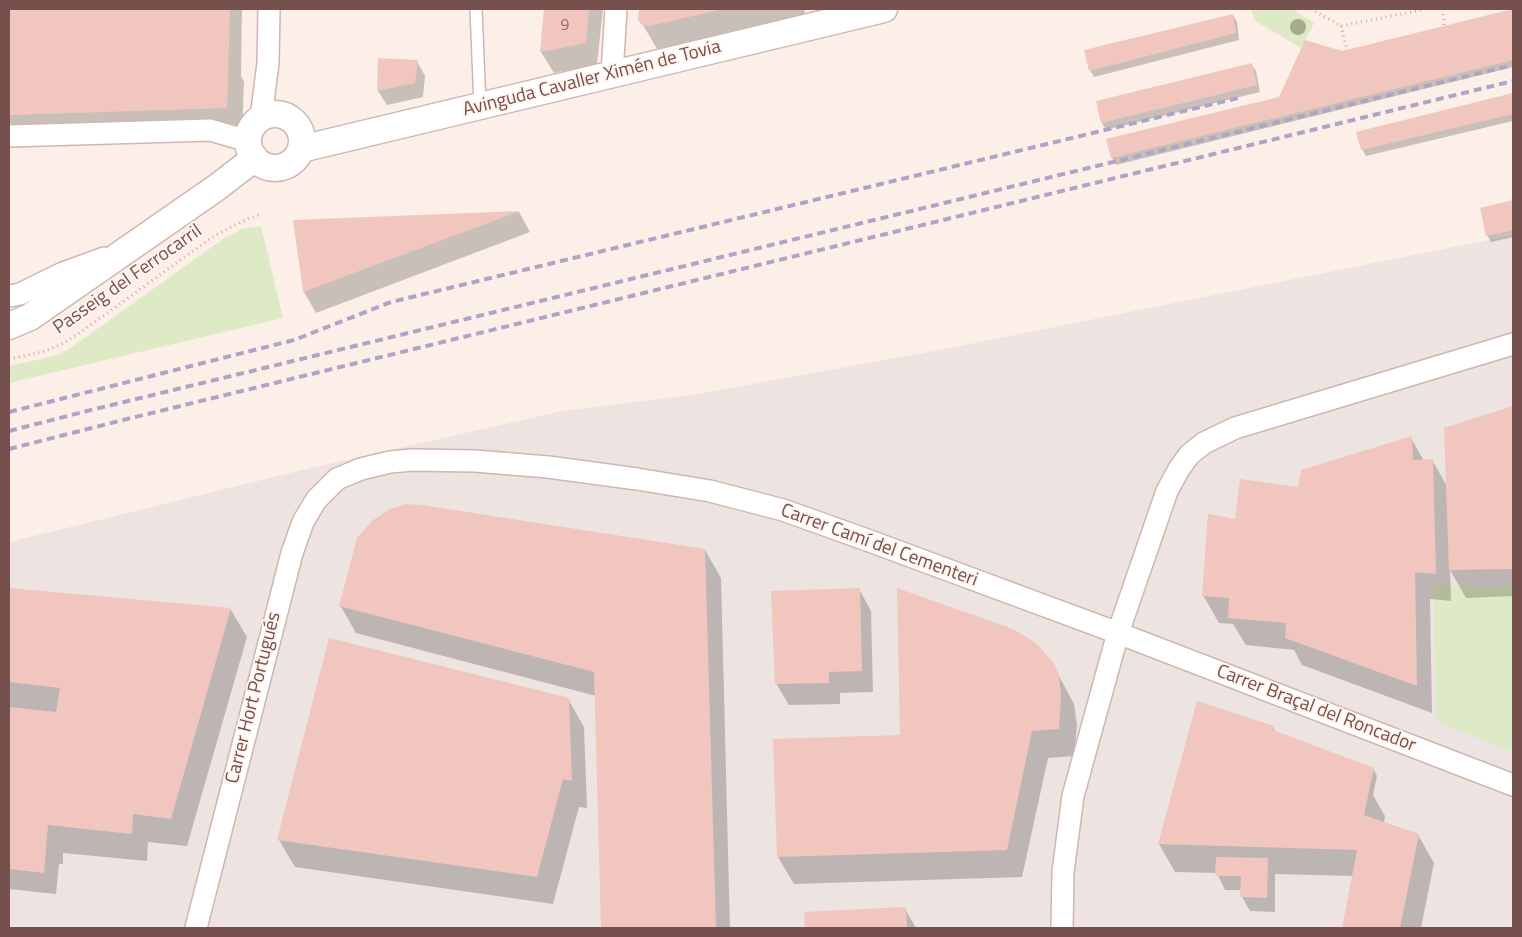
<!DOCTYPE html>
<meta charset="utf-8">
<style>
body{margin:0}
#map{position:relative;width:1522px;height:937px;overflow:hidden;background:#fcefe8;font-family:"Titillium Web",sans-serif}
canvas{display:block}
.frame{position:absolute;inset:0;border:10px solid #76504c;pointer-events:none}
</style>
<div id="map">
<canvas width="1522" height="937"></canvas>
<div class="frame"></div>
</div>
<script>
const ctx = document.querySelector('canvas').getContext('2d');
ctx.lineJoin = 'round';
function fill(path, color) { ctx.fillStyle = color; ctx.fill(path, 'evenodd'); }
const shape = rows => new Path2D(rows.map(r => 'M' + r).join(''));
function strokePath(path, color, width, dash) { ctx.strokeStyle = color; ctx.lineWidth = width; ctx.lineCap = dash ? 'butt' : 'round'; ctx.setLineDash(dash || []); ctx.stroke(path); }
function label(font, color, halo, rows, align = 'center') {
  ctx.font = font + ' "Titillium Web",sans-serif'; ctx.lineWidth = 4; ctx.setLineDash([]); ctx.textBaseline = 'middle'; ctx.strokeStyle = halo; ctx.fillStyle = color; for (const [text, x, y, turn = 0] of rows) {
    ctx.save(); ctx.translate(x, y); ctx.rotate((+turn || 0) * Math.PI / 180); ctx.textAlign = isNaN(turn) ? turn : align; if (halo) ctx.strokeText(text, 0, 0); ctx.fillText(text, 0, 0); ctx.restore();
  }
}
const industrial = shape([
 [1513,235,1513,928,9,928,9,542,315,467,563,411,698,394,945,349]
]);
const green = shape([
 [1251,9,1292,9,1314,23,1301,48,1255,21],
 [261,226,283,318,9,383,9,366,58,355,72,347,223,239,242,229],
 [1433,585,1513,587,1513,752,1437,722]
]);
const shadow = shape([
 [9,9,242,9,241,76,244,82,242,135,9,143],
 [546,9,603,9,597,64,554,73,541,52],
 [640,9,805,9,803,21,659,52,640,20],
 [1513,10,1513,67,1116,165,1112,158,1107,140,1280,98,1342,52],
 [1233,15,1237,22,1239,40,1094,77,1090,70],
 [379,59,417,61,425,76,423,97,387,105,378,91],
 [1252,65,1256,71,1260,92,1106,130,1102,123,1098,102],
 [1513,94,1513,121,1366,156,1362,149,1357,132],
 [1513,201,1513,237,1491,242,1487,235,1482,209],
 [519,212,530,232,316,313,304,292,295,222],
 [1513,407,1513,596,1466,598,1450,570,1451,601,1430,599,1432,713,1302,665,1294,650,1246,645,1233,624,1219,623,1203,595,1237,521,1300,488,1411,438,1424,461,1432,460,1447,486,1446,429],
 [705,550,721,578,730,928,603,928,596,696,356,633,340,605],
 [9,589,231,610,247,637,187,846,148,842,147,861,63,853,63,864,59,864,56,894,9,889],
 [859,589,871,611,873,692,840,693,840,704,789,705,776,683],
 [1052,663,1074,704,1077,725,1074,756,1048,758,1022,877,794,884,778,857,902,736],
 [568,699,584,727,587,808,579,807,553,904,295,867,279,840],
 [1198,702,1273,727,1276,732,1373,769,1377,776,1373,795,1385,816,1384,823,1418,835,1434,863,1421,928,1344,928,1353,876,1275,874,1275,912,1250,911,1242,897,1242,890,1225,890,1217,873,1175,872,1159,844],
 [905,909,916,928,806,928,805,914]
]);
const building = shape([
 [9,9,230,9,227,108,9,115],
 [544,9,589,9,586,43,540,52],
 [639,9,719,9,719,10,649,26,642,25,638,20],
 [1513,9,1513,60,1111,158,1106,139,1279,97,1305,40,1342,51],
 [1233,14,1236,33,1089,71,1084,50],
 [378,58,418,60,415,83,377,91],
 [1252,63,1257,85,1101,123,1096,101],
 [1513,93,1513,114,1361,150,1356,132],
 [1513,200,1513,230,1486,236,1480,208],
 [520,211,303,292,293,220],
 [1513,406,1513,569,1449,570,1444,428],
 [1412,436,1413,460,1433,459,1436,574,1415,572,1417,686,1285,638,1286,623,1228,618,1229,598,1202,596,1208,514,1235,519,1240,479,1298,487,1301,470],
 [406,504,422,505,705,549,716,928,601,928,594,672,339,606,357,538,372,521,388,510],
 [9,588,231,608,171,819,133,814,132,834,48,825,44,873,9,869,9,707,56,712,60,688,9,682],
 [860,588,862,671,829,672,829,683,775,684,771,591],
 [897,588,1013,629,1036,643,1053,662,1059,675,1061,696,1059,729,1032,731,1007,850,777,857,773,739,900,735],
 [329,638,569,698,572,781,563,779,537,877,277,840],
 [1197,701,1274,726,1273,730,1374,768,1364,815,1419,834,1400,928,1342,928,1357,850,1158,844],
 [1216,857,1268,858,1267,898,1240,897,1241,876,1215,876],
 [906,907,907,928,805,928,804,912]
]);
const path = shape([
 [1311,9,1341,26,1426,9],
 [1443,9,1444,26],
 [1341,26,1347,50],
 [9,359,42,352,60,345,78,334,214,236,249,218,259,215]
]);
const service = shape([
 [476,9,480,106]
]);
const minor = shape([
 [612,74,616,9],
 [261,118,268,63,269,9],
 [9,136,210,130,248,141],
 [9,296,20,294,63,273,104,258],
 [196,928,292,553,303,522,316,500,337,479,361,469,390,462,412,460,475,461,548,467,637,479,710,491,783,510,867,540,1118,633,1513,785],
 [1062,928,1063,872,1073,796,1118,633,1167,491,1179,469,1189,455,1204,443,1235,428,1513,344]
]);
const tertiary = shape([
 '248 141a27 27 0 1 1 54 0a27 27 0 1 1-54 0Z',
 [301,149,884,9],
 [9,326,30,317,216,188,255,158]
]);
const rail = shape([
 [9,412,294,340,391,302,1238,98],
 [9,431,91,410,1513,65],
 [9,449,123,420,1513,81]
]);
const trees = [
 [1298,27]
];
const numberNames = [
 ["9",565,26]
];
const streetNames = [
 ["Avinguda Cavaller Ximén de Tovia",592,79,-14],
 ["Passeig del Ferrocarril",128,280,-35],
 ["Carrer Camí del Cementeri",879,546,20],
 ["Carrer Hort Portugués",254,698,-76],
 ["Carrer Braçal del Roncador",1316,709,21]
];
fill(industrial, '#ede3e1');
fill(green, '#deeac6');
fill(shadow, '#0003');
fill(building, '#f1c6bf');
strokePath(service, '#d0b6b0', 14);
strokePath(minor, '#d0b6b0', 24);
strokePath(tertiary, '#d0b6b0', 29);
strokePath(path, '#d6a9a2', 3, [1, 4]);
strokePath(service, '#fff', 11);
strokePath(minor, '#fff', 21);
strokePath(tertiary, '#fff', 26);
strokePath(rail, '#aea5c6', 4, [8, 5]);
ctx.fillStyle = '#a5ac8c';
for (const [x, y] of trees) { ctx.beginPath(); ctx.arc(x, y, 8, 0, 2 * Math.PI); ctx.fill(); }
label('16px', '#956e69', null, numberNames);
label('19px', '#76504c', '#fff4ee', streetNames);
</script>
